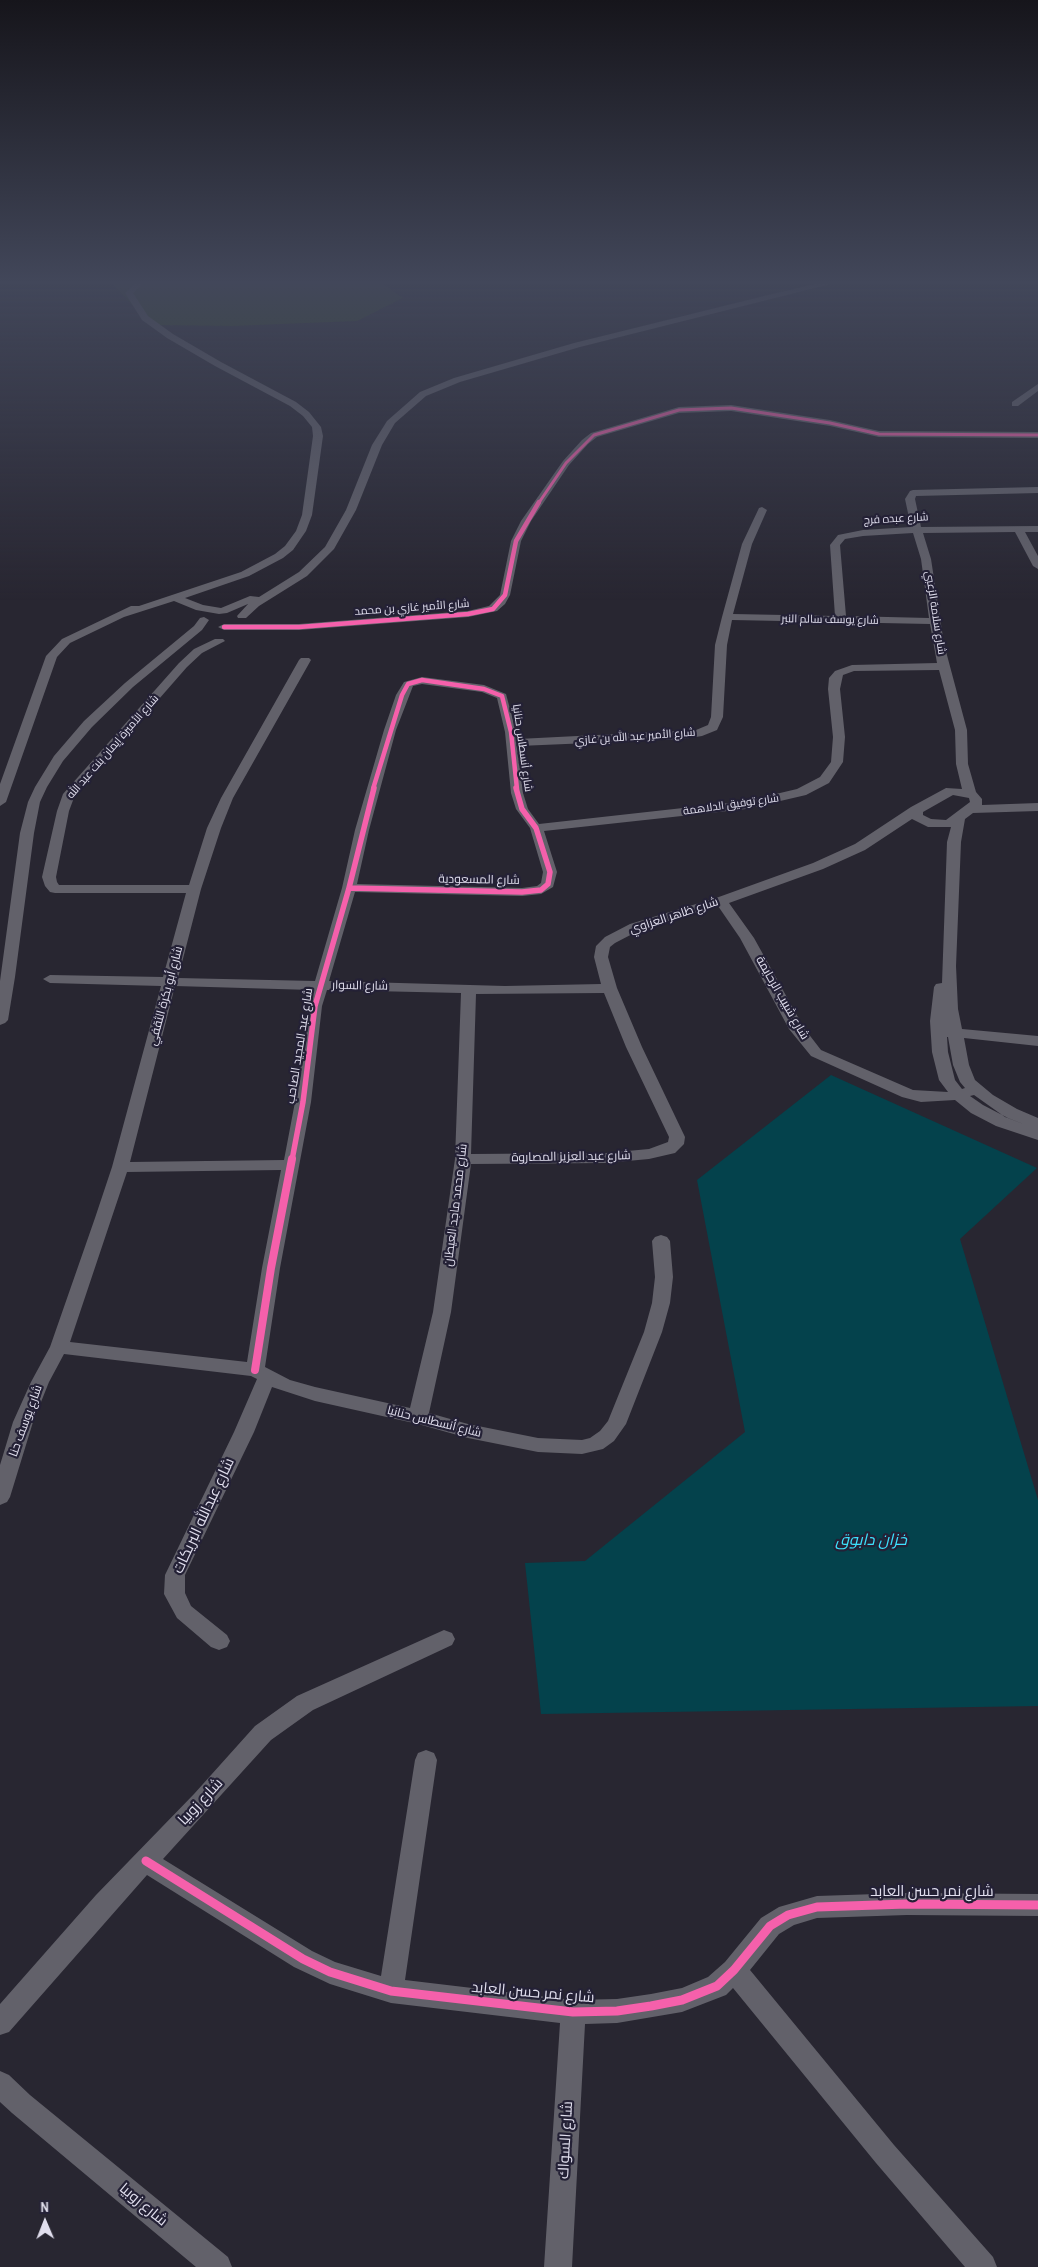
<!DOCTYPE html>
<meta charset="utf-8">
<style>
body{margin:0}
#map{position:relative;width:1038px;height:2267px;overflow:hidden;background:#282631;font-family:"Archivo Narrow",sans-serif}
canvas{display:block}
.north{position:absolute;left:20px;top:2197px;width:50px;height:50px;-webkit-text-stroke:4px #242136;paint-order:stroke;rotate:359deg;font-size:14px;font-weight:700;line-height:20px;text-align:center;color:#e1dfee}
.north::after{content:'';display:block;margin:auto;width:18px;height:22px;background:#e1dfee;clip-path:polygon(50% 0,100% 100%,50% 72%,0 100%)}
</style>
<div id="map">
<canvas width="1038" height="2267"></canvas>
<div class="north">N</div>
</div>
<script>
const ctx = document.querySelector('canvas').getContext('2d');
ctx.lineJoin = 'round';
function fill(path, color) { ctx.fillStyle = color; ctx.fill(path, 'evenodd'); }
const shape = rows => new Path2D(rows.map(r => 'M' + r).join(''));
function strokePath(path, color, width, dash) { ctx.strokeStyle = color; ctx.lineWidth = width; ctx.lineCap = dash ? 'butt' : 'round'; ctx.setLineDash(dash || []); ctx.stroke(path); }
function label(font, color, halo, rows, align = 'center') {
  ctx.font = font + ' "Archivo Narrow",Cairo,sans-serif'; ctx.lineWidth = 4.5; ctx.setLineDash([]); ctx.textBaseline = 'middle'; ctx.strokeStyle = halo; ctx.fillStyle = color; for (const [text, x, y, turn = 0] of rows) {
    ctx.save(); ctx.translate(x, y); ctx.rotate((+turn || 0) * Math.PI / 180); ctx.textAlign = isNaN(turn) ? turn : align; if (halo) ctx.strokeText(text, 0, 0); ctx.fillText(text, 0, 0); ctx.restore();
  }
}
const green = shape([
 [111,283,382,283,403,298,357,321,233,326,152,325]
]);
const water = shape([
 [831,1075,1037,1168,960,1239,1038,1500,1038,1706,541,1714,525,1563,585,1561,745,1432,697,1180]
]);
const minor = shape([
 [135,283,144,283,133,293,148,316,173,334,221,362,296,402,309,412,321,427,323,436,312,515,306,531,293,550,283,558,249,576,185,598,203,605,221,608,250,596,259,597,299,572,325,547,346,510,372,445,387,421,420,392,454,378,574,343,772,294,819,283,835,283,580,347,460,382,426,396,395,423,382,445,356,510,334,549,307,576,259,606,246,618,238,618,237,616,248,604,227,613,219,614,196,610,174,601,124,617,70,643,57,657,6,802,0,806,0,784,46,656,62,639,131,606,139,606,241,572,275,554,285,546,296,531,302,515,313,436,312,427,303,416,290,406,215,366,167,338,142,320,125,293,135,283],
 [1038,384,1038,391,1018,406,1012,406,1012,402,1038,384],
 [731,405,830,420,879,431,1038,432,1038,438,879,437,830,426,731,411,679,413,597,437,588,444,569,465,531,521,521,541,510,595,505,604,497,611,468,617,299,630,224,630,218,627,224,624,299,624,468,611,489,606,500,595,511,541,521,521,563,461,582,440,591,433,679,407,731,405],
 [1038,487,1038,493,916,496,915,499,921,527,1038,526,1038,532,1025,532,1038,556,1038,569,1033,566,1015,532,923,533,931,559,944,644,967,730,968,764,976,792,982,799,982,805,1038,803,1038,811,973,813,965,819,961,842,956,966,958,1009,962,1029,1038,1036,1038,1046,964,1038,969,1065,975,1080,993,1095,1017,1109,1038,1118,1038,1129,1035,1128,1038,1129,1038,1140,996,1126,971,1113,955,1100,921,1102,902,1097,811,1056,789,1029,740,938,718,906,640,930,615,943,610,947,608,957,617,988,642,1047,685,1137,684,1144,675,1153,649,1159,606,1163,471,1164,451,1312,429,1413,468,1424,538,1438,582,1440,590,1438,600,1431,608,1421,644,1332,652,1303,655,1277,652,1241,655,1237,661,1235,667,1237,670,1241,673,1277,670,1303,662,1332,626,1424,614,1441,603,1449,582,1454,538,1452,468,1438,418,1424,315,1401,272,1387,254,1432,185,1575,185,1593,191,1606,227,1635,230,1641,227,1647,219,1650,211,1647,177,1618,164,1594,165,1575,234,1432,257,1379,251,1376,64,1354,49,1382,33,1422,10,1497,7,1502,0,1505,0,1465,13,1422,31,1382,50,1347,95,1218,112,1167,161,986,50,983,43,979,50,975,163,977,186,893,55,893,50,892,45,886,42,877,57,811,63,794,179,663,194,649,215,639,223,639,225,641,202,653,187,667,75,795,69,811,56,877,57,882,59,885,189,885,207,828,221,798,299,660,301,658,309,658,311,660,233,798,221,828,201,889,178,978,315,981,342,888,355,830,384,730,396,695,404,682,422,677,484,685,506,694,518,739,696,730,708,725,711,717,715,645,722,617,742,544,759,508,762,507,767,510,752,544,733,614,835,616,830,545,838,535,863,530,911,527,905,499,910,491,913,490,1038,487],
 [913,533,921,559,929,618,846,616,840,545,845,539,863,536,913,533],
 [732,620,930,624,937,663,852,665,835,671,829,678,828,689,833,737,831,762,820,777,797,789,746,801,539,824,528,809,523,793,519,746,683,739,702,736,717,730,723,717,727,645,732,620],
 [939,670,955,730,956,764,962,789,946,788,911,807,855,844,813,863,716,898,630,924,605,937,596,946,594,957,601,984,505,986,329,981,355,892,522,896,541,894,553,887,557,872,544,831,746,809,806,795,829,783,843,762,845,737,840,689,843,675,854,671,939,670],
 [422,684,482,692,497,698,505,732,511,793,516,809,530,828,543,872,541,883,537,886,522,888,357,884,369,830,396,730,413,686,422,684],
 [953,795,969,798,970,802,946,820,931,819,923,815,923,812,953,795],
 [912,819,928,827,951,827,947,842,942,983,936,984,934,987,930,1021,932,1052,939,1080,948,1092,913,1090,821,1050,804,1028,754,938,729,903,823,869,865,850,912,819],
 [175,986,312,990,308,1006,295,1102,284,1160,130,1162,175,986],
 [327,990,461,993,455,1159,433,1312,410,1408,315,1387,290,1380,265,1367,280,1268,311,1102,322,1006,327,990],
 [604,993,626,1047,669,1137,668,1142,649,1149,606,1153,471,1154,476,994,604,993],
 [947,1037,948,1037,953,1065,960,1082,965,1088,962,1089,955,1080,948,1052,947,1037],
 [974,1095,1005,1117,1026,1125,1008,1118,983,1105,970,1096,974,1095],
 [281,1170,262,1268,247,1362,70,1342,127,1172,281,1170],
 [204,617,209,620,202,630,133,687,92,727,63,761,47,787,40,802,34,833,15,977,8,1020,5,1023,0,1025,0,981,20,833,28,802,35,787,54,756,84,721,125,683,194,626,200,618,204,617],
 [444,1630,452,1633,455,1639,452,1645,313,1710,271,1740,163,1859,312,1951,335,1962,381,1976,415,1760,418,1753,426,1750,434,1753,437,1760,405,1980,573,2000,617,1999,651,1994,682,1988,708,1977,725,1962,761,1918,779,1907,817,1896,907,1893,1038,1894,1038,1916,907,1915,817,1918,794,1925,779,1934,750,1970,894,2145,993,2257,997,2267,965,2267,876,2163,733,1988,726,1995,682,2012,617,2023,585,2024,572,2267,544,2267,560,2023,391,2003,330,1984,294,1967,147,1875,9,2032,0,2035,0,2004,96,1895,194,1794,255,1726,297,1696,444,1630],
 [0,2071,9,2075,30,2095,228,2257,232,2267,196,2267,12,2113,0,2102,0,2071]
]);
const cyclewayFar4 = shape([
 [538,504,566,463,594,435,679,410,731,408,830,423,879,434,1038,435]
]);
const cyclewayFar3 = shape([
 [224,627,299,627,468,614,493,609,505,595,516,541,539,502],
 [373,789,402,695,408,684,422,680,484,689,502,696,511,732,517,789]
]);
const cyclewayFar2 = shape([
 [349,888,522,892,541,890,548,884,550,872,536,828,522,809,516,788],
 [349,888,374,788],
 [292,1160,303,1102,315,1006,349,888]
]);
const cyclewayFar1 = shape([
 [255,1370,271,1268,292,1159]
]);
const cycleway = shape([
 [146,1861,303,1959,330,1972,391,1991,573,2012,617,2011,651,2006,682,2000,717,1986,734,1970,770,1926,788,1915,817,1907,907,1904,1038,1905]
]);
const farStreetnames = [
 ["شارع عبده فرج",896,519,-3],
 ["شارع الأمير غازي بن محمد",412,608,-4],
 ["شارع سلامة الزعبي",935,613,81],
 ["شارع يوسف سالم النبر",830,620,1],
 ["شارع الأمير عبد الله بن غازي",635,737,-4],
 ["شارع الأميرة إيمان بنت عبد الله",113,747,-49],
 ["شارع أنسطاس حنانيا",522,748,82],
 ["شارع توفيق الدلاهمة",731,805,-8]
];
const streetNames = [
 ["شارع المسعودية",479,880,1],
 ["شارع ظاهر العزاوي",674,916,-18],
 ["شارع السوار",360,986,1],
 ["شارع أبو بكرة الثقفي",166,996,-75],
 ["شارع شبيب الرحايمة",782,998,60],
 ["شارع عبد المجيد الصاحب",300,1046,-81],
 ["شارع عبد العزيز المصاروة",571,1157,-1],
 ["شارع محمد ماجد العيطان",456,1205,-83],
 ["شارع يوسف حنا",26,1421,-70],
 ["شارع أنسطاس حنانيا",434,1422,14]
];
const nearStreetnames = [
 ["شارع عبدالله البريكات",204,1516,-65],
 ["شارع زوبيا",201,1802,-47],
 ["شارع نمر حسن العابد",932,1892],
 ["شارع نمر حسن العابد",533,1993,5],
 ["شارع السواك",566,2140,-87],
 ["شارع زوبيا",143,2205,40]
];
const nearWaternames = [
 ["خزان دابوق",871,1541]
];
fill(green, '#2f461b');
fill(water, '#04424c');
fill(minor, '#62616a');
strokePath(cyclewayFar4, '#f560ab', 3);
strokePath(cyclewayFar3, '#f560ab', 4.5);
strokePath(cyclewayFar2, '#f560ab', 5.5);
strokePath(cyclewayFar1, '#f560ab', 8);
strokePath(cycleway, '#f560ab', 9);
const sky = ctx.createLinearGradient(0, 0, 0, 601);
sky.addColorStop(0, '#16151b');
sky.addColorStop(0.47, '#42475a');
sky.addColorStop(1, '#42475a00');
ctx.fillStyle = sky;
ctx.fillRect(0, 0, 1038, 601);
label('11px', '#e1dfee', '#242136', farStreetnames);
label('12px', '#e1dfee', '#242136', streetNames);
label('15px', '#e1dfee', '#242136', nearStreetnames);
label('italic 16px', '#3ce2fe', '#242136', nearWaternames);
</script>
